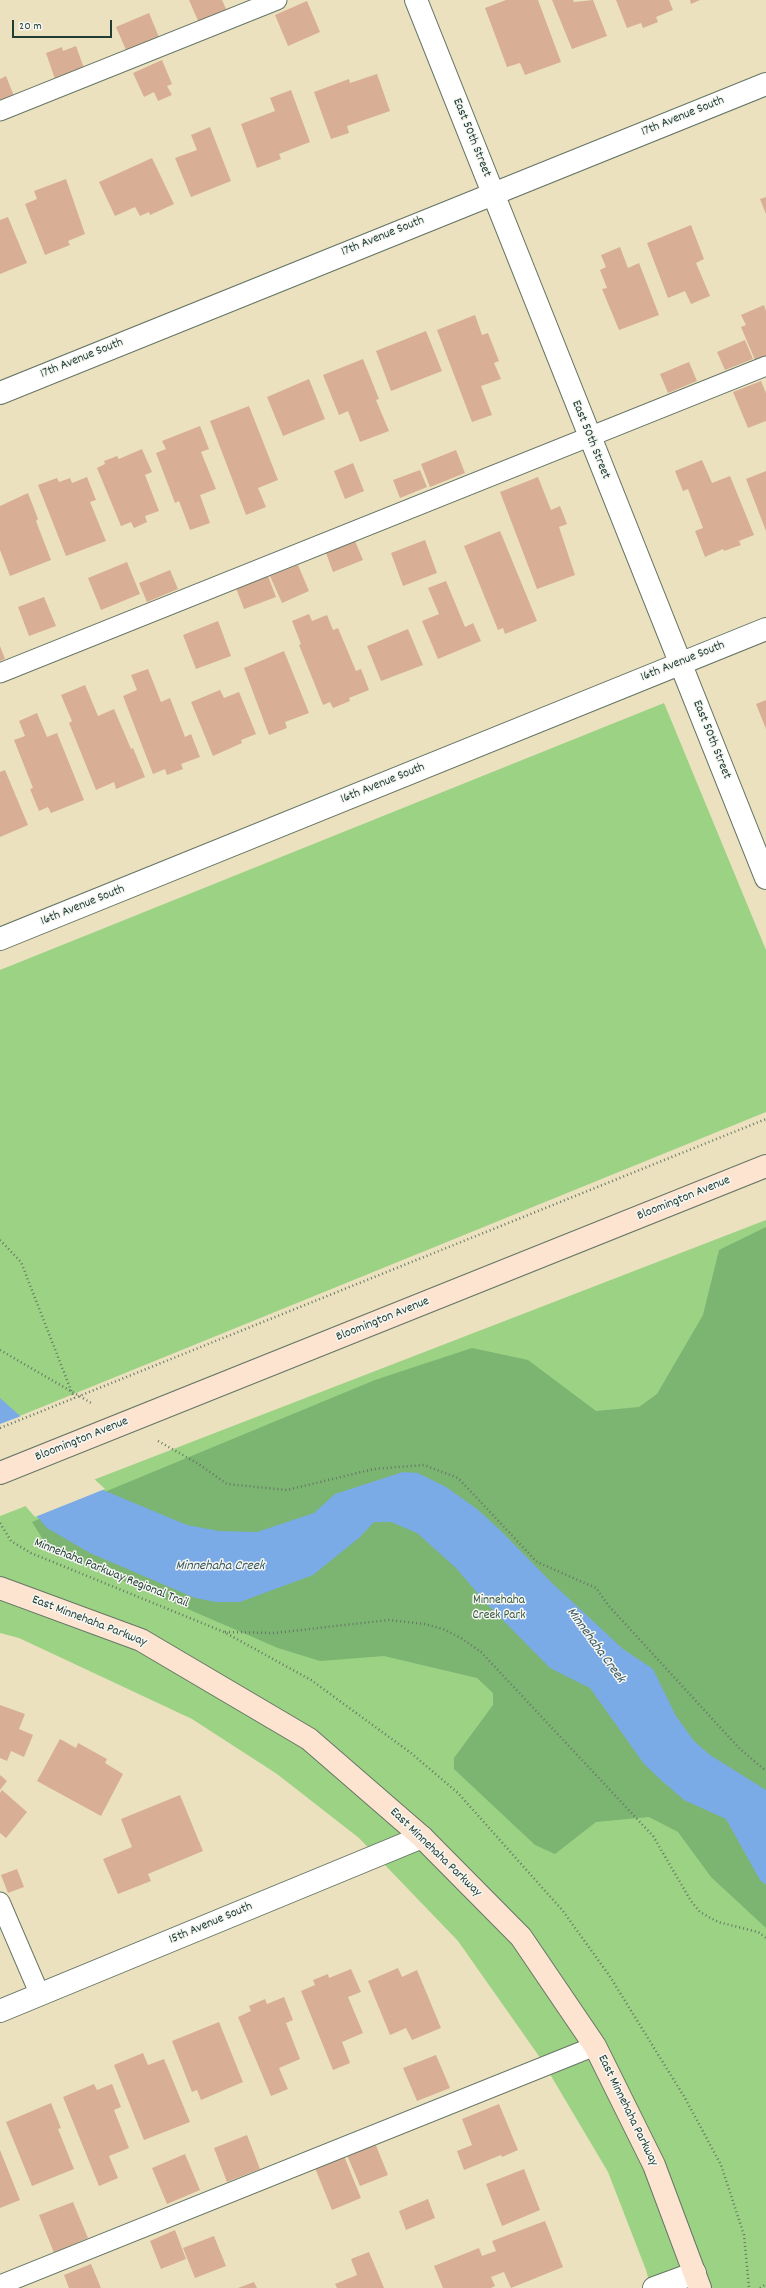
<!DOCTYPE html>
<style>
body{margin:0}
#map{position:relative;width:766px;height:2288px;overflow:hidden;background:#ebe1bf;font-family:Dekko,sans-serif}
canvas{display:block}
.scale{position:absolute;left:12px;top:20px;width:100px;height:18px;box-sizing:border-box;border:2px solid #1f3d34;border-top:0;padding-left:5px;font-size:12px;line-height:14px;white-space:nowrap;color:#1f3d34;-webkit-text-stroke:3px #f6f6f2;paint-order:stroke}
</style>
<div id="map">
<canvas width="766" height="2288"></canvas>
<div class="scale">20 m</div>
</div>
<script>
const ctx = document.querySelector('canvas').getContext('2d');
ctx.lineJoin = 'round';
function fill(path, color) { ctx.fillStyle = color; ctx.fill(path, 'evenodd'); }
const shape = rows => new Path2D(rows.map(r => 'M' + r).join(''));
function strokePath(path, color, width, dash) { ctx.strokeStyle = color; ctx.lineWidth = width; ctx.lineCap = dash ? 'butt' : 'round'; ctx.setLineDash(dash || []); ctx.stroke(path); }
function label(font, color, halo, rows, align = 'center') {
  ctx.font = font + ' Dekko,sans-serif'; ctx.lineWidth = 3; ctx.setLineDash([]); ctx.textBaseline = 'middle'; ctx.strokeStyle = halo; ctx.fillStyle = color; for (const [text, x, y, turn = 0] of rows) {
    ctx.save(); ctx.translate(x, y); ctx.rotate((+turn || 0) * Math.PI / 180); ctx.textAlign = isNaN(turn) ? turn : align; if (halo) ctx.strokeText(text, 0, 0); ctx.fillText(text, 0, 0); ctx.restore();
  }
}
const green = shape([
 [664,703,766,950,766,1112,0,1424,0,970],
 [766,1220,766,2288,651,2288,646,2270,608,2172,541,2059,458,1941,359,1838,277,1774,192,1719,19,1638,0,1633,0,1516]
]);
const forest = shape([
 [766,1227,766,1928,711,1877,678,1832,649,1817,596,1822,555,1854,535,1845,454,1769,454,1758,493,1705,493,1693,477,1678,384,1656,320,1661,278,1648,49,1549,32,1522,375,1380,472,1348,528,1360,596,1411,639,1407,657,1394,703,1315,719,1250]
]);
const water = shape([
 [0,1398,103,1490,187,1525,219,1531,257,1532,314,1513,335,1494,403,1472,418,1473,446,1487,477,1509,499,1529,551,1582,623,1649,653,1669,676,1716,694,1741,710,1755,766,1790,766,1885,760,1880,726,1819,684,1800,661,1780,644,1764,590,1688,550,1668,487,1604,456,1568,417,1533,391,1522,374,1522,359,1538,313,1575,240,1602,216,1602,195,1598,90,1553,47,1528,0,1474]
]);
const pier = shape([
 [24,1415,104,1488,105,1489,35,1517,0,1477,0,1424]
]);
const building = shape([
 [189,0,222,0,227,11,199,23],
 [506,0,538,0,561,62,525,75,520,63,507,67,485,8],
 [552,0,573,0,574,2,593,0,607,36,572,49],
 [616,0,669,0,673,10,656,17,658,22,643,28,641,23,627,28],
 [690,0,700,0,691,4],
 [307,1,320,32,288,46,275,15],
 [149,13,159,37,126,50,116,27],
 [76,46,84,68,55,79,46,53,62,47,63,51],
 [162,60,172,84,167,86,172,95,158,101,154,92,144,97,133,73],
 [377,74,390,111,347,126,349,133,331,139,314,92,349,79,350,83],
 [6,76,14,96,0,101,0,79],
 [291,90,310,142,279,154,281,159,257,168,241,124,275,111,270,98],
 [210,127,231,181,191,197,175,158,197,150,191,135],
 [152,158,174,204,150,215,149,212,140,216,135,207,115,216,99,182],
 [66,179,85,234,68,241,70,245,45,255,25,204,37,199,34,191],
 [766,197,766,214,760,199],
 [8,217,27,263,0,274,0,220],
 [691,225,704,259,696,263,710,296,691,304,685,291,668,298,647,243],
 [620,247,628,268,639,263,659,315,619,330,602,289,607,288,600,270,606,267,601,255],
 [764,305,766,311,766,356,755,360,741,327,746,325,741,315],
 [475,315,482,335,488,333,499,361,494,363,501,379,481,386,492,415,472,422,437,330],
 [426,331,442,371,391,391,376,351],
 [745,340,753,359,725,370,717,352],
 [363,359,379,399,376,400,389,431,360,442,348,411,339,415,323,375],
 [689,362,697,381,668,393,660,374],
 [309,379,325,419,283,436,267,397],
 [761,381,766,393,766,421,748,428,733,392],
 [249,406,278,480,258,488,266,507,246,515,210,421],
 [200,426,209,449,201,452,216,489,200,495,210,523,190,530,179,501,175,503,156,453,166,449,162,441],
 [142,449,152,472,145,475,159,511,145,516,147,522,134,528,131,522,121,526,97,468,105,464,104,461,117,456,119,459],
 [456,450,465,473,430,487,421,464],
 [702,460,712,483,730,476,754,535,739,541,741,545,724,551,723,549,705,557,695,531,703,528,688,489,683,491,675,471],
 [353,463,364,491,345,499,334,471],
 [420,470,427,487,400,498,393,480],
 [766,471,766,531,746,479],
 [87,477,96,500,90,502,106,541,66,556,38,485,57,478,59,482,70,478,72,483],
 [538,477,551,510,560,506,567,524,559,527,575,575,537,589,500,492],
 [28,493,38,519,36,521,51,560,10,576,0,550,0,506],
 [500,531,537,621,505,634,503,628,498,630,464,546],
 [425,540,437,573,403,586,391,553],
 [355,541,363,560,333,572,326,553],
 [127,562,140,594,101,610,88,578],
 [298,565,309,591,282,603,270,576],
 [170,570,178,589,147,602,139,583],
 [268,576,276,597,244,609,236,588],
 [446,581,465,627,473,623,481,641,438,659,422,621,439,614,428,588],
 [44,597,56,626,29,636,18,607],
 [309,614,312,621,327,615,333,630,338,628,356,671,361,669,369,690,349,698,350,701,333,708,330,702,323,705,299,645,301,644,292,621],
 [218,621,231,656,196,669,183,635],
 [408,629,423,665,381,681,367,646],
 [0,646,5,659,0,661],
 [284,651,309,713,285,722,287,728,269,735,244,668],
 [148,669,161,702,170,698,185,737,191,734,200,757,181,764,183,769,167,775,165,769,153,774,123,696,137,690,131,675],
 [85,685,98,716,114,709,131,749,133,748,145,777,116,789,114,782,96,790,69,723,72,721,61,695],
 [220,690,224,698,239,692,256,734,241,740,242,743,213,756,191,702],
 [766,700,766,729,756,704],
 [37,713,47,737,57,733,84,800,51,813,48,807,39,811,30,789,33,788,14,740,25,736,19,721],
 [5,770,28,825,0,837,0,772],
 [0,1705,25,1714,19,1729,33,1735,24,1757,11,1751,7,1761,0,1758],
 [60,1739,76,1748,78,1743,107,1759,105,1763,123,1774,101,1816,37,1781],
 [0,1775,7,1781,0,1790],
 [2,1790,27,1812,6,1838,0,1833,0,1793],
 [180,1795,203,1851,148,1874,151,1881,118,1894,103,1859,132,1847,121,1819],
 [17,1869,24,1887,8,1893,1,1875],
 [398,1968,402,1977,417,1970,441,2028,412,2040,406,2028,390,2035,368,1981],
 [351,1969,361,1992,348,1997,363,2033,342,2042,350,2063,333,2070,301,1991,315,1985,313,1980,328,1974,329,1978],
 [284,1997,293,2020,286,2023,300,2059,279,2068,288,2089,271,2096,238,2017,251,2011,249,2006,265,1999,267,2004],
 [219,2022,243,2082,201,2100,197,2090,192,2092,172,2041],
 [143,2053,148,2065,164,2059,190,2122,144,2140,114,2065],
 [436,2055,450,2088,417,2101,403,2068],
 [94,2084,97,2090,112,2084,121,2107,114,2110,129,2148,109,2156,118,2178,99,2186,63,2097],
 [51,2103,61,2128,58,2129,74,2169,32,2186,6,2122],
 [499,2104,518,2150,502,2157,501,2155,464,2170,457,2151,472,2145,462,2119],
 [247,2135,260,2169,227,2182,214,2148],
 [375,2143,388,2175,360,2186,347,2155],
 [0,2150,20,2200,0,2208],
 [185,2154,200,2190,167,2204,152,2168],
 [344,2156,361,2198,332,2210,315,2168],
 [524,2169,540,2210,502,2226,486,2184],
 [428,2199,435,2218,406,2230,399,2211],
 [73,2202,88,2238,54,2253,39,2215],
 [545,2221,563,2267,511,2288,504,2272,491,2277,495,2286,491,2288,443,2288,434,2266,479,2248,482,2256,496,2251,492,2241],
 [175,2230,186,2259,161,2269,150,2241],
 [214,2236,226,2266,195,2278,183,2248],
 [369,2252,384,2288,337,2288,335,2284,357,2275,351,2259],
 [91,2264,101,2288,69,2288,64,2275],
 [254,2282,257,2288,238,2288]
]);
const path = shape([
 [0,1240,21,1262,74,1398],
 [0,1350,93,1404],
 [0,1428,766,1119],
 [158,1441,197,1463,227,1484,287,1490,374,1469,424,1465,458,1478,537,1562,596,1588,608,1605,739,1748,766,1771],
 [0,1523,11,1541,31,1553,224,1632,311,1680,411,1753,458,1793,563,1911,609,1975,685,2098,721,2165,744,2235,749,2288],
 [225,1632,274,1633,389,1620,425,1624,443,1629,461,1638,481,1652,653,1836,691,1901,700,1912,718,1922,758,1932,766,1938],
 [760,2288,766,2284]
]);
const lane = shape([
 [0,111,277,0],
 [0,673,766,366],
 [0,1902,40,1995],
 [0,2285,595,2046]
]);
const street = shape([
 [416,0,766,878],
 [0,393,766,84],
 [0,939,766,629],
 [0,2011,422,1837],
 [654,2288,695,2273]
]);
const secondary = shape([
 [0,1473,766,1166],
 [0,1588,141,1640,309,1739,422,1837,521,1937,595,2046,654,2165,700,2288]
]);
const streetNames = [
 ["17th Avenue South",683,117,-22],
 ["East 50th Street",471,138,68],
 ["17th Avenue South",383,237,-22],
 ["17th Avenue South",82,359,-22],
 ["East 50th Street",590,440,68],
 ["16th Avenue South",683,662,-22],
 ["East 50th Street",711,740,68],
 ["16th Avenue South",383,784,-22],
 ["16th Avenue South",83,906,-22],
 ["Bloomington Avenue",684,1199,-22],
 ["Bloomington Avenue",383,1320,-22],
 ["Bloomington Avenue",82,1440,-22],
 ["Minnehaha Parkway Regional Trail",111,1574,22],
 ["East Minnehaha Parkway",89,1622,21],
 ["East Minnehaha Parkway",435,1853,44],
 ["15th Avenue South",211,1924,-23],
 ["East Minnehaha Parkway",627,2111,64]
];
const parkNames = [
 ["Minnehaha",499,1601],
 ["Creek Park",499,1616]
];
const waterNames = [
 ["Minnehaha Creek",220,1567],
 ["Minnehaha Creek",595,1646,54]
];
fill(green, '#9bd284');
fill(forest, '#7cb472');
fill(water, '#7aabe6');
fill(pier, '#ebe1bf');
fill(building, '#d8af94');
strokePath(lane, '#667665', 21);
strokePath(street, '#667665', 24);
strokePath(secondary, '#667665', 24);
strokePath(path, '#667665', 2.5, [1, 3]);
strokePath(lane, '#fff', 19);
strokePath(street, '#fff', 22);
strokePath(secondary, '#fde4d1', 22);
label('13px', '#1f3d34', '#f6f6f2', streetNames);
label('13px', '#385b44', '#f6f6f2', parkNames);
label('italic 14px', '#365860', '#f6f6f2', waterNames);
</script>
